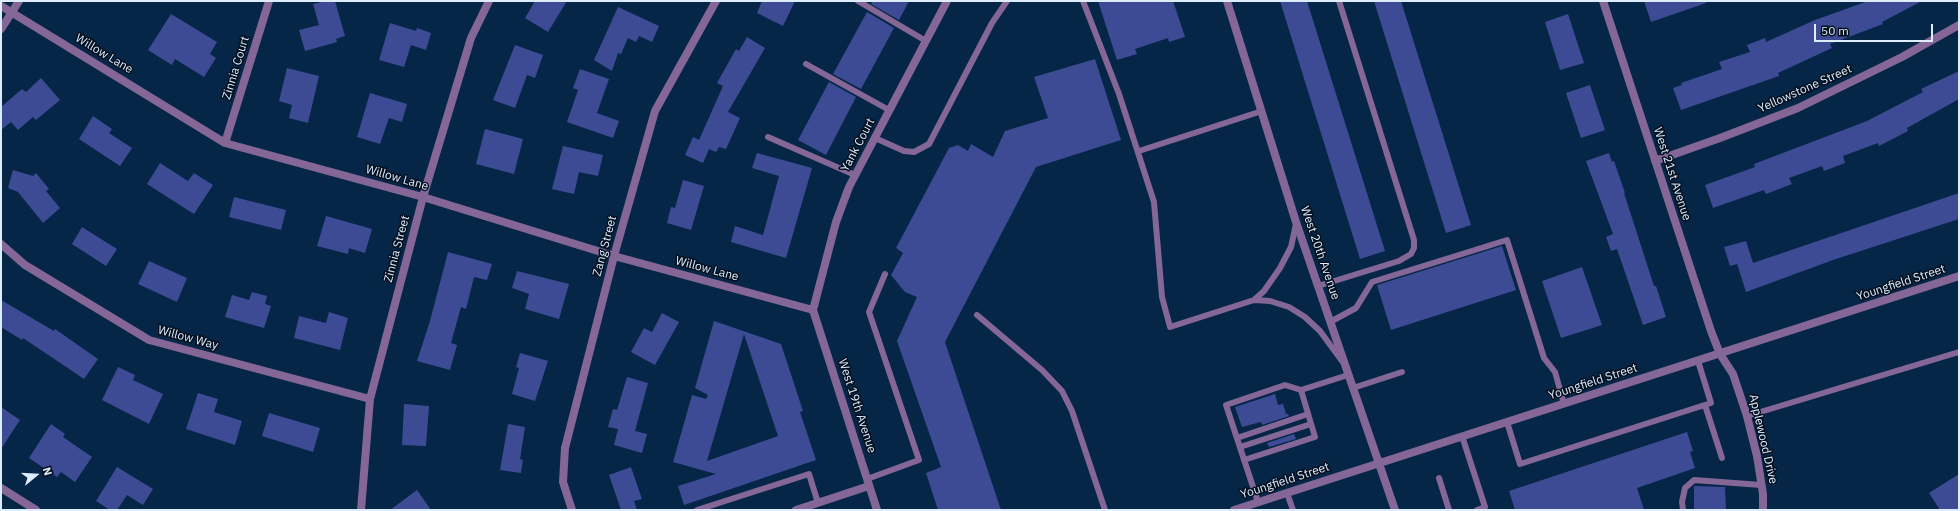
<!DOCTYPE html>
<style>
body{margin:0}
#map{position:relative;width:1960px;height:511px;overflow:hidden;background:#052647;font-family:"IBM Plex Sans",sans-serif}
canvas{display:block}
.frame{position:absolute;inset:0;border:2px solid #ddedfe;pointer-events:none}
.north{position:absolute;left:16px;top:455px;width:40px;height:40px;-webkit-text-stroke:3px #040f1e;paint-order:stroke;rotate:72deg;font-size:11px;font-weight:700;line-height:16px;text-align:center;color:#ddedfe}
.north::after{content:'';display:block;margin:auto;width:14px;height:18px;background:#ddedfe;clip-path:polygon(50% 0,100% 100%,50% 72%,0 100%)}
.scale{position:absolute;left:1814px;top:24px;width:119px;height:18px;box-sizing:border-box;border:2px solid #ddedfe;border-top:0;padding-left:5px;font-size:12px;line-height:14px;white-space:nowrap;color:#ddedfe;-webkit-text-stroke:3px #040f1e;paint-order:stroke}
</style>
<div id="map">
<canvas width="1960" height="511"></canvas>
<div class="frame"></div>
<div class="north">N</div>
<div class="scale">50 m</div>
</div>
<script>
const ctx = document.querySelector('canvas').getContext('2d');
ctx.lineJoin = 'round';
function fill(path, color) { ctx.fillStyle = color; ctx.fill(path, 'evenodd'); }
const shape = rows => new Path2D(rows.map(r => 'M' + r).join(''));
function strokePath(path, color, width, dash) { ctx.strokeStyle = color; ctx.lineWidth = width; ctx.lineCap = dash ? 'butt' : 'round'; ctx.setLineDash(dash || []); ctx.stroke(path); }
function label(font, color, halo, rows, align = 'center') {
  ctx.font = font + ' "IBM Plex Sans",sans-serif'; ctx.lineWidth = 3; ctx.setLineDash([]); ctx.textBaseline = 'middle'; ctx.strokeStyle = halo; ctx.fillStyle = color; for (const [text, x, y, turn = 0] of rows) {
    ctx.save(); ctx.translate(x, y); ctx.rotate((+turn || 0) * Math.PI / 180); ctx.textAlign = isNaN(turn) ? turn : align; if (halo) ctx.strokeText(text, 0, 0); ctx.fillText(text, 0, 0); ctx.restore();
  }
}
const building = shape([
 [326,1,335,1,345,36,336,39,337,42,305,51,299,30,319,25,313,4],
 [535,1,567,1,548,32,525,18],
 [762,1,795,1,783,26,757,13],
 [873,1,909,1,899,20,871,4],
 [1098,1,1173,1,1185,37,1169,42,1168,38,1135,49,1137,54,1117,60],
 [1280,1,1307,1,1385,251,1360,259],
 [1374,1,1401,1,1471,225,1446,233],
 [1644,1,1706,1,1706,3,1651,22],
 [1868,1,1922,1,1882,22,1883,24,1830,44,1832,48,1778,73,1779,76,1681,110,1673,88,1682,85,1681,83,1722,69,1719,62,1750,52,1747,45,1765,38,1766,42,1815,20],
 [618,7,659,26,652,42,639,36,636,42,628,38,621,54,618,53,612,71,594,60],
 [867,12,894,28,861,89,833,74],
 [171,14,217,42,210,54,216,58,204,77,175,59,172,65,148,50],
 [1568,14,1584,63,1560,70,1545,22],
 [390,23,416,31,417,28,431,33,426,50,411,45,404,67,379,60],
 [747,37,765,48,728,112,740,118,726,149,719,147,716,152,709,149,703,163,685,155,693,137,699,140,723,86,717,83,736,49,739,51],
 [515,45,543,55,535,78,527,75,515,108,493,100],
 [1095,59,1121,140,1036,167,945,342,1001,510,938,510,926,473,941,467,897,341,917,297,905,292,891,275,903,253,896,248,949,148,958,145,968,151,971,144,993,157,1005,131,1048,118,1034,77],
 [287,68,319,76,308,123,289,118,292,105,279,101],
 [580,69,609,79,597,113,619,121,613,138,567,122,578,90,573,88],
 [1959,71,1959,99,1907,128,1908,131,1879,146,1878,143,1843,156,1845,163,1824,171,1822,166,1789,178,1792,184,1766,194,1764,190,1713,208,1705,185,1755,167,1754,164,1867,121,1923,92,1921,89],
 [41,78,60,100,36,120,33,117,18,130,11,122,1,130,1,107,22,89,26,92],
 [829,82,856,97,826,155,798,140],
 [1590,85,1605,130,1581,138,1566,93],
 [370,93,407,104,402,122,389,118,380,144,357,137],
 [93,116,112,129,109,133,132,148,120,166,79,139],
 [485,129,523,139,514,174,476,164],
 [563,146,603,155,598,176,579,172,574,194,552,189],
 [757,153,812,168,786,258,731,242,735,226,763,235,779,176,752,168],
 [1609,153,1612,162,1614,161,1625,193,1624,193,1654,286,1656,286,1666,317,1643,325,1617,249,1611,251,1606,237,1613,234,1586,161],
 [160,163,188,181,194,173,213,185,194,214,147,184],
 [13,170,33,176,36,173,49,189,46,191,60,208,43,223,18,192,8,188],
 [683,180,704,186,691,230,667,223,671,207,675,208],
 [1959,193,1959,219,1833,260,1746,292,1737,264,1730,266,1724,247,1746,241,1753,263],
 [234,197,286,210,281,230,229,217],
 [326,216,372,229,365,253,349,248,348,254,317,246],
 [82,227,117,249,106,266,72,244],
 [1502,246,1516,290,1391,330,1377,285],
 [448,252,492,264,487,280,474,277,466,309,461,307,451,343,457,345,450,370,417,361,430,321],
 [149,261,187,278,177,302,138,284],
 [1582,267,1602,325,1561,338,1542,281],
 [517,271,569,284,559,319,525,309,529,294,512,288],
 [252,292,267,296,265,304,271,306,264,328,225,317,232,295,249,300],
 [1,300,54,331,55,329,98,359,84,379,23,338,22,340,1,327],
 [329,312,348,318,340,350,294,338,299,316,326,323],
 [662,313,679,322,655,365,631,352,644,328,652,332],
 [714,321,781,344,803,411,800,412,816,460,684,505,678,486,716,474,673,462,692,395,706,399,708,395,695,388],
 [744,334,778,436,707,461],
 [520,353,548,361,535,401,512,394,519,368,516,367],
 [118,367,135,375,133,380,163,394,149,424,102,400],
 [627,377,648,383,635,431,647,434,642,453,614,445,618,429,608,427,613,409,617,410],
 [198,393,218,399,214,412,242,421,235,445,186,429],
 [1275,394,1278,405,1283,404,1286,414,1288,414,1289,416,1262,425,1261,422,1242,427,1235,407],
 [404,404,429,406,426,446,402,445],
 [1,407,20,420,1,449],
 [269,413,320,428,313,452,262,436],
 [51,424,65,434,63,437,92,457,75,482,61,472,57,477,29,458],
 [508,424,525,427,520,459,523,460,521,473,500,470],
 [1687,432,1693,451,1690,452,1695,468,1637,488,1644,510,1515,510,1509,491],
 [1294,434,1296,439,1269,447,1267,443],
 [117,467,153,489,143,505,127,495,117,510,110,510,96,501],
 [631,467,642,499,634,501,637,510,621,510,609,475],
 [1959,474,1959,510,1940,510,1929,493],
 [1694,486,1725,487,1726,510,1694,510],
 [417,490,431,510,390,510]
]);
const service = shape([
 [858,1,926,41],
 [1083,1,1119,94,1154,202,1162,297,1170,327,1254,300,1270,301,1289,307,1305,317,1320,331,1342,361],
 [806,64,889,110],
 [768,137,855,175],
 [875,138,904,151,914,152,929,144,992,23,1007,1],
 [1139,151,1262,111],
 [1318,286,1399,261,1411,254,1414,248,1414,240,1339,1],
 [1254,300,1264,291,1280,268,1291,247,1296,224],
 [977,315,1042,370,1062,391,1072,411,1105,510],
 [1330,322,1356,308,1372,282,1507,240,1544,358,1555,372,1564,404],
 [1353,388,1402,372],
 [1705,405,1722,458],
 [1747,416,1959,352],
 [1507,422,1520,464,1711,403,1698,361],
 [1462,436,1485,507,1477,510],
 [1237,438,1308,414],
 [1240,447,1311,424],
 [1244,460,1315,437,1301,390,1348,375],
 [1439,478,1449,510],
 [867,479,919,460,869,312,885,274],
 [1287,493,1293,510],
 [1258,502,1226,405,1285,385,1301,390],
 [697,510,809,474,818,503],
 [1683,510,1682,502,1685,488,1694,480,1761,485]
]);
const minor = shape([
 [1603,1,1711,331,1720,354,1733,374,1747,416,1757,456,1763,494,1763,510],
 [1,6,225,143,423,197,614,256,813,310],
 [1,29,19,1],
 [225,143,269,1],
 [1655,161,1720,138,1798,108,1902,57,1959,25],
 [1,244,25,265,149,340,370,399],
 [813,310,836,222,849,187,947,1],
 [813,310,877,510],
 [1,488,36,510],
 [361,510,370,399,423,197,471,38,489,1],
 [572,510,563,482,565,448,614,256,655,111,716,1],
 [796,510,869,486]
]);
const tertiary = shape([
 [1227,1,1296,222,1395,510],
 [1234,510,1959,276]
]);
const streetNames = [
 ["Willow Lane",104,54,31],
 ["Zinnia Court",236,68,-73],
 ["Yellowstone Street",1805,89,-24],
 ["Yank Court",858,145,-62],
 ["West 21st Avenue",1672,174,72],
 ["Willow Lane",397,178,16],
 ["Zang Street",605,246,-75],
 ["Zinnia Street",397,249,-75],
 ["West 20th Avenue",1320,253,71],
 ["Willow Lane",707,269,15],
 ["Youngfield Street",1901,283,-18],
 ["Willow Way",188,338,15],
 ["Youngfield Street",1593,382,-18],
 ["West 19th Avenue",857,406,72],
 ["Applewood Drive",1763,439,77],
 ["Youngfield Street",1285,481,-18]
];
fill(building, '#3d4b95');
strokePath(service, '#846697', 6);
strokePath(minor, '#846697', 8);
strokePath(tertiary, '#846697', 8);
label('12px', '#ddedfe', '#040f1e', streetNames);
</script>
